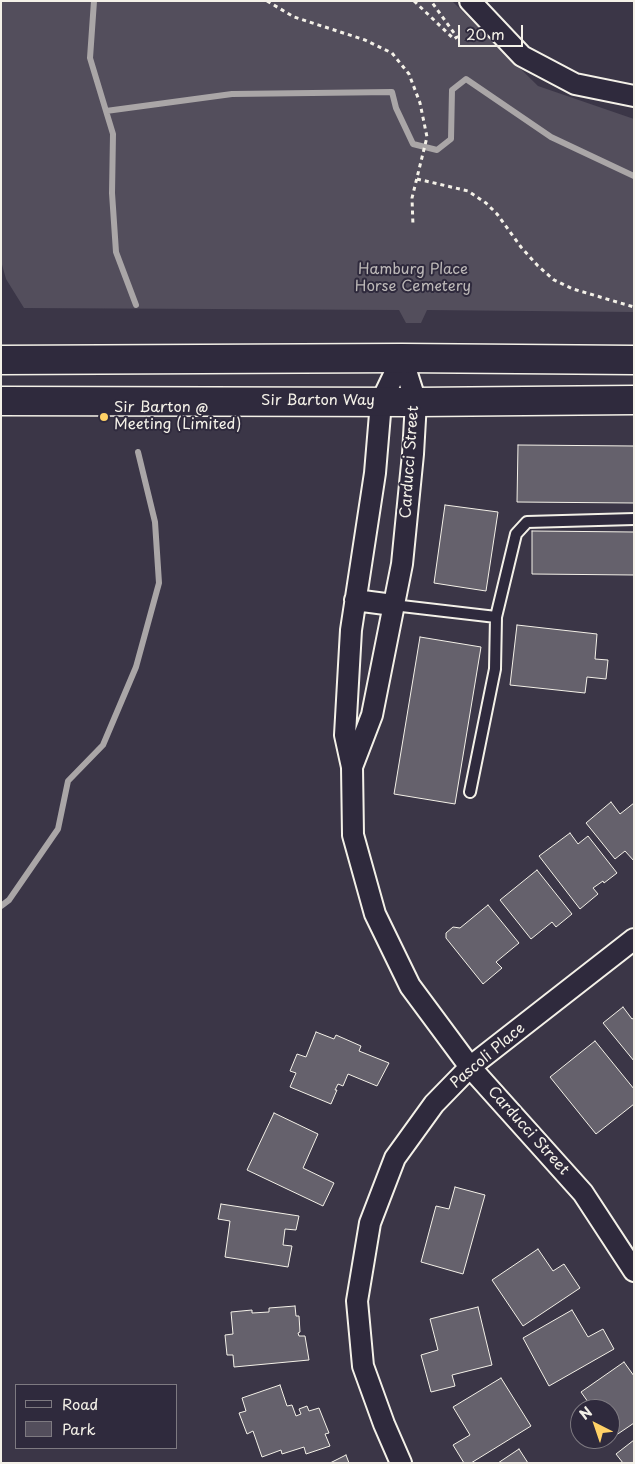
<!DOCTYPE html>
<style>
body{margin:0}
#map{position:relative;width:635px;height:1464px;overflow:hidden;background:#3b3647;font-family:"Playpen Sans",sans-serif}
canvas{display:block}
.frame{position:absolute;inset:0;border:2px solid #f4f1e8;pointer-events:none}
.legend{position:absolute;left:15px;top:1384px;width:162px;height:65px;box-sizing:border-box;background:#2f2a3d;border:1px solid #7e7a81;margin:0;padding:6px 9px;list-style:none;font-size:15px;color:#f4f1e8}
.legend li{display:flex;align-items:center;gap:10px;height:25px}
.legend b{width:25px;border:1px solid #7e7a81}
.north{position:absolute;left:570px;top:1399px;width:50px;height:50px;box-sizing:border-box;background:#2f2a3d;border:1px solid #7e7a81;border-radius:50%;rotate:319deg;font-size:14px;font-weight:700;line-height:20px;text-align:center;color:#f4f1e8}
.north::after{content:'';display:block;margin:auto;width:18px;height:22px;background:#ffd166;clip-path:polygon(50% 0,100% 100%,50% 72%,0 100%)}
.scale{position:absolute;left:458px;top:25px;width:65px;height:22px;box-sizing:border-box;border:2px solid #f4f1e8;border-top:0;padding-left:6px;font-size:15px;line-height:18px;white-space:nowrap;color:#f4f1e8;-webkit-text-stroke:4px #2f2a3d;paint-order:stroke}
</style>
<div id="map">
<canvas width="635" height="1464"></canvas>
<div class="frame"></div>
<ul class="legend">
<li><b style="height:6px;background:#2f2a3d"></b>Road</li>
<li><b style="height:14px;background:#534e5c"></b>Park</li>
</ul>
<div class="north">N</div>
<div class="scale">20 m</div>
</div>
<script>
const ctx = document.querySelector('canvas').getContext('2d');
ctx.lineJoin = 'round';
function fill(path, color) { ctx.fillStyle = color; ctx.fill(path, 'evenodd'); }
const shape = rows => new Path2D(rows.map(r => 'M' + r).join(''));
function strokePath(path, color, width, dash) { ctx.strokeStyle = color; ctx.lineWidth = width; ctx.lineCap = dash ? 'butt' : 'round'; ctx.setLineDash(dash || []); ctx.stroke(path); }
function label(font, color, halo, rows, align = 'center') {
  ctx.font = font + ' "Playpen Sans",sans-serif'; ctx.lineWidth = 4; ctx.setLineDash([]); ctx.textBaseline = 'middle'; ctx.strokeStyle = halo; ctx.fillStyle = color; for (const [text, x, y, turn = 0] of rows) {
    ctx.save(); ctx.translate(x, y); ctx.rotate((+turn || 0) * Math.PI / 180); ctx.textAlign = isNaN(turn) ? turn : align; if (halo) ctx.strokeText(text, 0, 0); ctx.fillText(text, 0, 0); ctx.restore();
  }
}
const green = shape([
 [1,1,452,1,538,86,634,119,634,312,427,310,421,323,406,323,399,310,24,308,6,279,1,261]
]);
const stream = shape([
 [94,1,90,58,106,111,232,94,392,92,396,108,413,144,437,150,451,139,452,90,466,79,551,137,634,176],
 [106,111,113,134,112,193,116,252,136,305],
 [1,906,9,900,58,829,68,781,103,745,136,667,159,583,155,522,138,452]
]);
const building = shape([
 [518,445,634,446,634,503,517,502,518,445],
 [445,505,498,512,486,591,434,583,445,505],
 [532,531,634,532,634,575,532,574,532,531],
 [517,625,597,634,595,659,608,660,606,679,587,677,585,693,510,685,517,625],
 [420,637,481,647,455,804,394,794,420,637],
 [611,802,620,814,634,803,634,861,625,851,615,859,586,823,611,802],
 [570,833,578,844,588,836,617,873,604,883,603,881,593,888,598,894,580,909,539,856,570,833],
 [537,870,572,914,556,927,552,922,531,939,500,900,537,870],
 [488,905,519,943,496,962,502,968,483,984,446,938,446,933,453,927,460,928,488,905],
 [623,1007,632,1019,634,1018,634,1061,603,1023,623,1007],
 [316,1032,334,1039,336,1035,361,1046,359,1051,389,1063,377,1086,348,1074,343,1086,338,1084,335,1090,337,1090,331,1104,290,1087,296,1073,290,1071,297,1054,306,1057,316,1032],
 [595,1041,634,1089,634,1104,596,1134,550,1077,595,1041],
 [274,1113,318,1134,303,1168,334,1183,323,1206,247,1170,274,1113],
 [455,1187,485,1195,463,1274,421,1262,436,1206,449,1209,455,1187],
 [221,1204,299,1216,296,1230,285,1229,283,1245,292,1246,288,1267,225,1257,230,1221,218,1219,221,1204],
 [538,1249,553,1271,564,1264,580,1288,523,1326,492,1280,538,1249],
 [295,1306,296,1316,299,1316,300,1332,298,1333,299,1336,305,1336,309,1360,234,1367,233,1355,227,1355,225,1335,233,1334,231,1312,252,1310,252,1313,269,1312,269,1308,295,1306],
 [478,1307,492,1365,452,1375,455,1386,431,1392,421,1355,438,1350,430,1319,478,1307],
 [572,1310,588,1337,603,1329,614,1349,549,1386,523,1338,572,1310],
 [624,1362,634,1376,634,1423,600,1446,596,1439,610,1439,610,1409,593,1409,581,1392,624,1362],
 [501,1378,531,1426,471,1463,464,1463,453,1445,470,1435,453,1407,501,1378],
 [280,1385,287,1406,292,1405,296,1416,301,1414,299,1409,307,1406,309,1411,319,1408,329,1433,325,1434,330,1446,306,1454,304,1447,282,1454,281,1450,262,1457,253,1431,247,1434,239,1413,246,1411,242,1398,280,1385],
 [634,1440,634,1463,623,1463,616,1454,634,1440],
 [519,1449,528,1463,498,1463,519,1449],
 [346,1455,349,1463,330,1463,346,1455]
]);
const path = shape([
 [267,1,294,17,365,40,392,53,409,74,420,103,427,137,412,198,413,226],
 [414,1,454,39,457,37,431,1],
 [417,179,468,191,486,203,497,214,521,247,538,266,554,280,573,289,634,307]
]);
const service = shape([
 [393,605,496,617,516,534,527,522,634,519],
 [470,792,495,669,496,617]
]);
const minor = shape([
 [470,1,522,56,575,84,634,96],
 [402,358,381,402,375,473,351,630,345,735,352,767,353,835,375,914,410,986,470,1067,583,1193,634,1271],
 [355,600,393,605],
 [352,767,372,715,402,564,413,454,416,402,402,358],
 [401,1463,384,1424,363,1366,357,1301,370,1223,395,1158,434,1104,470,1067,634,939]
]);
const secondary = shape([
 [1,360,402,358,634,360],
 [1,401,416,402,634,400]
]);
const markers = [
 [104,417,5,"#ffd166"]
];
const parkNames = [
 ["Hamburg Place",413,270],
 ["Horse Cemetery",413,287]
];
const streetNames = [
 ["Sir Barton Way",318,401],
 ["Carducci Street",410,462,-86],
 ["Pascoli Place",488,1056,-40],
 ["Carducci Street",528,1131,48]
];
const poiNames = [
 ["Sir Barton @",114,408],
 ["Meeting (Limited)",114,425]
];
fill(green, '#534e5c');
strokePath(stream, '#aaa6a7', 6);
fill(building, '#65616c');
strokePath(building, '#f4f1e8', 1);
strokePath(service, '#f4f1e8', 14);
strokePath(minor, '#f4f1e8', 24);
strokePath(secondary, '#f4f1e8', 31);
strokePath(path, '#f4f1e8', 3, [4, 4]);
strokePath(service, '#2f2a3d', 10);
strokePath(minor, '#2f2a3d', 20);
strokePath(secondary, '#2f2a3d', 28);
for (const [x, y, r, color] of markers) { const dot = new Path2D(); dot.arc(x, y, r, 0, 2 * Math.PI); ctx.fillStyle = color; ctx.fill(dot); strokePath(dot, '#2f2a3d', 2); }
label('15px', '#bcb8b7', '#2f2a3d', parkNames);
label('15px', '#f4f1e8', '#2f2a3d', streetNames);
label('15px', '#f4f1e8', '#2f2a3d', poiNames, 'left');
</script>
